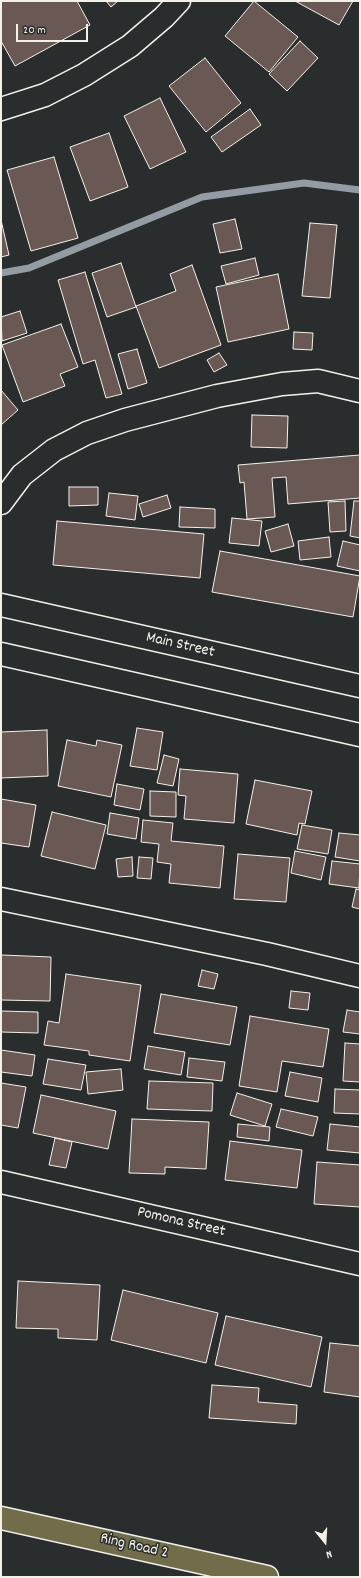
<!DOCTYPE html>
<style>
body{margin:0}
#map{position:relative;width:361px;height:1578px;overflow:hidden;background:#2a2d2e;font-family:Dekko,sans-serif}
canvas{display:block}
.frame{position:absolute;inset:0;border:2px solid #f4f1e8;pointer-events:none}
.north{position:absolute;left:305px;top:1522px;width:40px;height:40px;-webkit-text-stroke:3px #2a2d2e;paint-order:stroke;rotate:162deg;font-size:11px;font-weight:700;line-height:16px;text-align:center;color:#f4f1e8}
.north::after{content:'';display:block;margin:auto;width:14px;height:18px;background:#f4f1e8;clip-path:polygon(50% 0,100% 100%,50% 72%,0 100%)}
.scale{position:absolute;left:16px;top:24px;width:72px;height:18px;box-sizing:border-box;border:2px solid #f4f1e8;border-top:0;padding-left:5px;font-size:12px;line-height:14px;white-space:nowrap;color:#f4f1e8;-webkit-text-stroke:3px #2a2d2e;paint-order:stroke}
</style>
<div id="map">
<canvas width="361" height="1578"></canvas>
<div class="frame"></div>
<div class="north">N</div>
<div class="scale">20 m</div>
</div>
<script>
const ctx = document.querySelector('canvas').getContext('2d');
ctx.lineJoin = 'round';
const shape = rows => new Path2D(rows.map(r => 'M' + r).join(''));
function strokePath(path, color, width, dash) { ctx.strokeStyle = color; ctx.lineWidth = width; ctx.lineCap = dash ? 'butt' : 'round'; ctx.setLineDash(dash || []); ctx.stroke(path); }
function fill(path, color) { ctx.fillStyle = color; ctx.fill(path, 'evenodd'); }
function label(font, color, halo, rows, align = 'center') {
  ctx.font = font + ' Dekko,sans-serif'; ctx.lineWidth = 3; ctx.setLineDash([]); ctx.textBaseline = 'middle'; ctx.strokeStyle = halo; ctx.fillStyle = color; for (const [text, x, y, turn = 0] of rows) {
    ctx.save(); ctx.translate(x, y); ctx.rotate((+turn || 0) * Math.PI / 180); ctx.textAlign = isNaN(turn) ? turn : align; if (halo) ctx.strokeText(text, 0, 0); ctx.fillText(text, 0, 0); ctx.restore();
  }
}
const stream = shape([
 [1,273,29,268,202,197,304,183,360,190]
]);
const building = shape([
 [1,1,77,1,90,25,15,66,1,41,1,1],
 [106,1,118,1,111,7,106,1],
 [254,1,298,37,269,72,225,36,254,1],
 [295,1,353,1,339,25,295,1],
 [300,41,318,58,287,91,269,74,300,41],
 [205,58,241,103,206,132,169,86,205,58],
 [160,98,186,152,150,169,124,116,160,98],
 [250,109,261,125,222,152,211,137,250,109],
 [109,133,128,187,90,201,70,147,109,133],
 [54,157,78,238,31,251,7,170,54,157],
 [235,219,242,249,220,253,213,224,235,219],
 [1,220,9,255,1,257,1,220],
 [310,223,337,225,330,298,302,296,310,223],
 [255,258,259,275,226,284,221,266,255,258],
 [121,263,136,307,107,317,92,273,121,263],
 [192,265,221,345,159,368,136,306,176,291,170,274,192,265],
 [85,272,122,394,106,398,95,360,83,364,58,280,85,272],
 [278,274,289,329,228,342,216,287,278,274],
 [20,311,27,333,2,341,1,317,20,311],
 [61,324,78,367,60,374,65,386,23,402,2,345,61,324],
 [294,332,313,333,312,350,293,349,294,332],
 [137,349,147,383,128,389,118,354,137,349],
 [219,353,227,365,214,372,207,360,219,353],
 [1,390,18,410,1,425,1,390],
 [252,415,288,416,287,448,251,447,252,415],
 [360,455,360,498,288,504,286,477,272,478,275,517,247,519,244,482,240,483,238,465,360,455],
 [69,487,98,487,98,505,69,506,69,487],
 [109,493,138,496,135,520,106,516,109,493],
 [167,495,171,508,143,517,139,504,167,495],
 [345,501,346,531,330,532,328,502,345,501],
 [354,501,360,501,360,538,350,536,354,501],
 [180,507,215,509,215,528,179,527,180,507],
 [232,518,262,521,259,546,229,543,232,518],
 [57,521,204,534,200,578,53,565,57,521],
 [288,524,294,546,271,552,265,531,288,524],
 [329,537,331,557,300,560,298,541,329,537],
 [343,541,360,545,360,571,337,566,343,541],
 [220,551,360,576,353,617,212,592,220,551],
 [137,728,163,732,157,770,130,766,137,728],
 [47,730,48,776,1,778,1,732,47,730],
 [67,740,96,746,97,740,122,745,111,797,58,786,67,740],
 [164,755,179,759,173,786,157,783,164,755],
 [180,769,238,774,234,823,184,819,186,796,178,795,180,769],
 [255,780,312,791,305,824,299,823,297,835,246,824,255,780],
 [117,784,144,789,140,810,114,805,117,784],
 [150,791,176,792,176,817,150,816,150,791],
 [1,799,36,805,29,847,1,843,1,799],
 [52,812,106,825,95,869,41,856,52,812],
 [110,813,139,818,136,839,107,834,110,813],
 [143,820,173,823,171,841,224,846,220,888,169,883,171,864,157,862,159,844,141,842,143,820],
 [302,825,332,830,328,854,297,849,302,825],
 [339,833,360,835,360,861,335,857,339,833],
 [295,851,326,857,321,880,291,873,295,851],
 [238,854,290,858,286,902,234,899,238,854],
 [132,857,133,876,118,877,116,859,132,857],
 [139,857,153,858,151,879,137,878,139,857],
 [332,861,360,864,359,888,329,884,332,861],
 [356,889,360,890,360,909,352,907,356,889],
 [1,955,51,957,50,1001,1,1000,1,955],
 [202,970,218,974,214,989,198,986,202,970],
 [66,974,141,985,130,1061,89,1055,89,1051,44,1045,48,1021,59,1023,66,974],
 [291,991,310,993,308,1010,289,1008,291,991],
 [161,994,237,1007,230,1045,154,1033,161,994],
 [347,1010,360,1012,360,1034,343,1032,347,1010],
 [1,1011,38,1012,38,1033,1,1032,1,1011],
 [250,1016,329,1029,323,1067,282,1061,277,1092,239,1086,250,1016],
 [345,1043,360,1044,360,1082,343,1081,345,1043],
 [148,1046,185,1052,181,1075,144,1069,148,1046],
 [1,1050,35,1055,32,1076,1,1072,1,1050],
 [189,1058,225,1062,222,1081,187,1077,189,1058],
 [48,1059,86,1065,81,1090,43,1084,48,1059],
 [121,1069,123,1090,88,1094,86,1072,121,1069],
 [290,1072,322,1078,318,1102,285,1096,290,1072],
 [149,1081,213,1083,212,1111,147,1109,149,1081],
 [1,1083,26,1087,18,1128,1,1125,1,1083],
 [335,1089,360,1090,360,1114,334,1113,335,1089],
 [237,1093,272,1104,265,1126,230,1115,237,1093],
 [41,1095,116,1111,108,1149,33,1133,41,1095],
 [281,1109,318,1117,313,1136,276,1127,281,1109],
 [132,1119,209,1122,206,1169,165,1167,165,1174,129,1173,132,1119],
 [238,1124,270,1127,269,1141,237,1137,238,1124],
 [330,1124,360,1127,360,1153,327,1150,330,1124],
 [55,1138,72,1142,66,1168,49,1165,55,1138],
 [230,1141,302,1150,297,1188,225,1180,230,1141],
 [317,1162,360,1165,360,1207,314,1204,317,1162],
 [18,1281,100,1285,97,1340,58,1338,58,1329,16,1328,18,1281],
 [123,1290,218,1313,206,1363,111,1340,123,1290],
 [226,1316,322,1337,311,1387,215,1365,226,1316],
 [330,1343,360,1346,360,1397,324,1392,330,1343],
 [212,1385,259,1388,258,1402,297,1405,296,1424,209,1418,212,1385]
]);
const minor = shape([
 [1,109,45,95,84,75,130,46,164,17,179,1],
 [1,503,22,475,54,450,87,433,125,420,217,396,282,384,318,381,360,391],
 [1,605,360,686],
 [1,654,360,735],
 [1,899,267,954,360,976],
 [1,1182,360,1264]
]);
const major = shape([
 [1,1518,267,1577]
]);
const streetNames = [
 ["Main Street",180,646,13],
 ["Pomona Street",181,1223,13],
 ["Ring Road 2",134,1547,13]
];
strokePath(stream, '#939ca3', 7);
fill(building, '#6a5854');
strokePath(building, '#f4f1e8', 1);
strokePath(minor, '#f4f1e8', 25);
strokePath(major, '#f4f1e8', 25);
strokePath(minor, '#2a2d2e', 22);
strokePath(major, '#716d4b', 22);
label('16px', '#f4f1e8', '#2a2d2e', streetNames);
</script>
